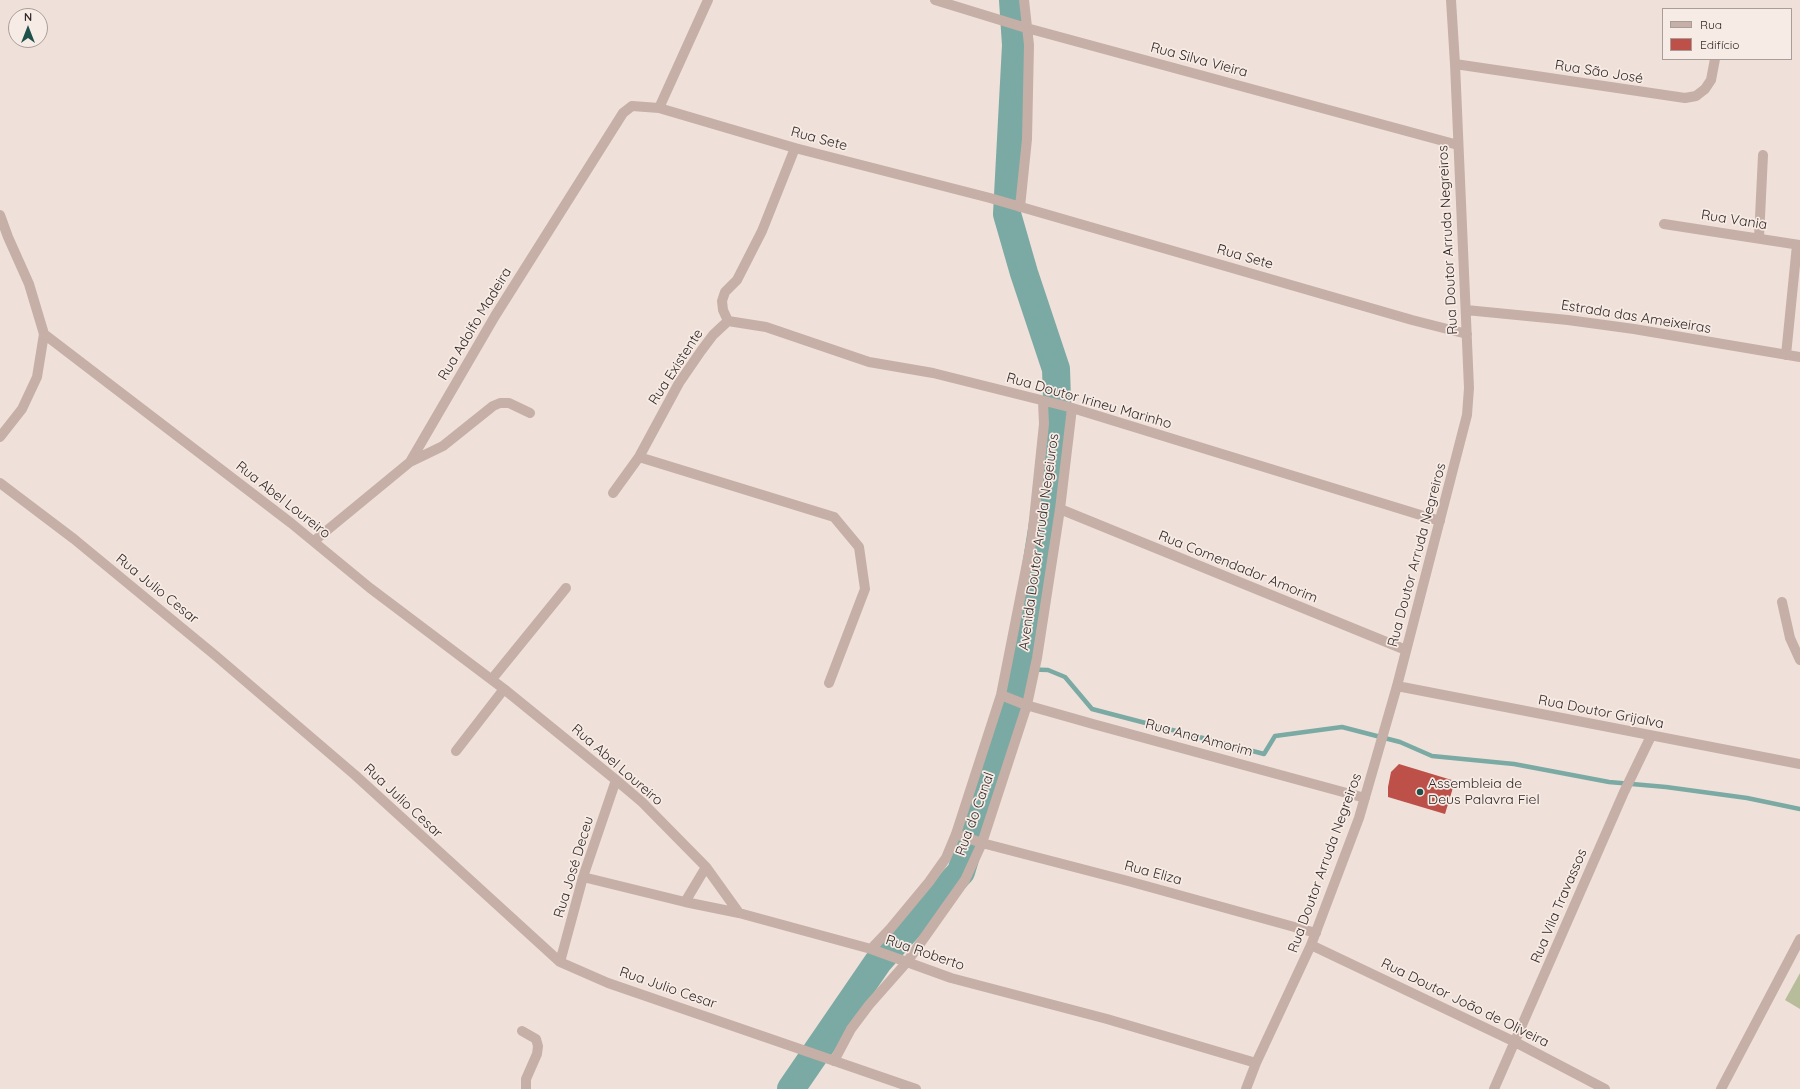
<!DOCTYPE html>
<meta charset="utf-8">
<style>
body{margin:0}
#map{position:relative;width:1800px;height:1089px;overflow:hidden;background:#efe1d9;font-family:Quicksand,sans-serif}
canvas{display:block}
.legend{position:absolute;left:1662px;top:8px;width:130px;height:52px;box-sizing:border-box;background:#f7ebe5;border:1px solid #a99d99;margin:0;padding:5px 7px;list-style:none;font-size:12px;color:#332826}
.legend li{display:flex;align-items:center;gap:8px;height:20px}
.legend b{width:20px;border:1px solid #a99d99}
.north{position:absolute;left:8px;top:8px;width:40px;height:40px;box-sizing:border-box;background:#f7ebe5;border:1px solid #a99d99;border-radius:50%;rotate:0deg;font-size:11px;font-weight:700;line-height:16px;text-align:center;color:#332826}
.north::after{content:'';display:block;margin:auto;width:14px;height:18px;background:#1f514b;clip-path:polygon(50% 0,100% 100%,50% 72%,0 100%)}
</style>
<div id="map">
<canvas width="1800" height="1089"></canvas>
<ul class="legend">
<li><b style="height:5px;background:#c6afa6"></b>Rua</li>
<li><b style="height:11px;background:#bd5149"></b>Edifício</li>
</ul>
<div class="north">N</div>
</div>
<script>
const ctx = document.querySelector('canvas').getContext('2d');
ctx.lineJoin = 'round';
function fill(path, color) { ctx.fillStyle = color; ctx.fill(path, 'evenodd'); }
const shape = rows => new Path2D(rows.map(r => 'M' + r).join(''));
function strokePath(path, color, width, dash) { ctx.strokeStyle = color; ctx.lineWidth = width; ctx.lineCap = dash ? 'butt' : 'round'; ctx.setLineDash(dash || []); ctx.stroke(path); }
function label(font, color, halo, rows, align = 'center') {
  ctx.font = font + ' Quicksand,sans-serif'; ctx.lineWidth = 3.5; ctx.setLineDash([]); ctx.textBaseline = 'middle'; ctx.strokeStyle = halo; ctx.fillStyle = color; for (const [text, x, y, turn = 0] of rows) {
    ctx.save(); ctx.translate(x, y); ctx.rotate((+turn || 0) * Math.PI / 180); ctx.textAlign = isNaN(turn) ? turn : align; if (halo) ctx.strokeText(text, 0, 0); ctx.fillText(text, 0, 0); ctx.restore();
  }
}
const green = shape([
 [1800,973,1800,1009,1785,1000]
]);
const stream = shape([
 [1019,669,1048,670,1065,677,1092,709,1264,754,1275,736,1342,727,1400,742,1432,756,1514,764,1609,782,1666,787,1747,798,1800,809]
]);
const river = shape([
 [791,1089,878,962,909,927,961,872,1008,717,1021,661,1058,429,1056,369,1024,273,1007,214,1016,45,1013,0]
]);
const building = shape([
 [1399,764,1455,781,1445,814,1388,797,1388,787,1391,772]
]);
const minor = shape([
 [935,0,1023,27,1458,145],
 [1455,64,1685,98,1696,96,1705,89,1711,80,1715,59],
 [659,108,708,0],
 [1020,207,1027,139,1029,45,1024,0],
 [0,215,8,237,29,284,44,334,37,377,22,409,0,437],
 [1664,224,1800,245],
 [1759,238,1763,155],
 [1466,310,1568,320,1634,329,1800,357],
 [728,321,766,327,869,362,933,373,1069,407,1440,521],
 [44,334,291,523,370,588,504,689,616,780,642,802,706,867,739,913],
 [1786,355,1797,245],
 [639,457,834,517,859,547,865,589,829,683],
 [410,462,443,446,493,406,500,403,509,403,530,413],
 [0,483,74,539,216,656,355,775,560,962,608,983,916,1089],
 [613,493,639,457,679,383,701,351,713,335,728,321,723,310,722,301,725,292,737,280,762,231,795,148],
 [1060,509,1406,650],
 [314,541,410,462,495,316,623,113,632,106,659,108,795,148,990,198,1412,320,1467,334],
 [1782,602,1790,638,1800,660],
 [492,679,566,588],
 [1397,686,1800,764],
 [1001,695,1026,705,1093,724,1365,798],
 [456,751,504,689],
 [956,834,982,843,1128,881,1316,933],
 [583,877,685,902,739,913,871,949,951,978,1107,1019,1256,1063],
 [685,902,706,867],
 [1311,945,1515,1042,1605,1089],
 [871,949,890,929,929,882,946,858,956,834,1001,695,1032,538,1044,424,1043,401],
 [560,962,583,877,616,780],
 [522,1031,536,1039,538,1046,537,1054,526,1079,526,1089],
 [834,1061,851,1029,869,1005,907,962,965,880,982,843,1027,705,1037,658,1060,509,1072,408],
 [1246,1089,1256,1063,1311,945,1359,818,1397,686,1467,415,1469,388,1455,64,1451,0],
 [1494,1089,1624,792,1651,736],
 [1721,1089,1800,939]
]);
const markers = [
 [1420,792,4,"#1f514b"]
];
const streetNames = [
 ["Rua Silva Vieira",1199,60,15],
 ["Rua São José",1599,72,9],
 ["Rua Sete",819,139,15],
 ["Rua Vania",1734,220,9],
 ["Rua Doutor Arruda Negreiros",1448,240,-93],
 ["Rua Sete",1245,257,16],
 ["Estrada das Ameixeiras",1636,317,9],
 ["Rua Adolfo Madeira",475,324,-59],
 ["Rua Existente",676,367,-57],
 ["Rua Doutor Irineu Marinho",1089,401,16],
 ["Rua Abel Loureiro",283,500,38],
 ["Avenida Doutor Arruda Negeiuros",1039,542,-82],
 ["Rua Doutor Arruda Negreiros",1417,555,-75],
 ["Rua Comendador Amorim",1238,567,22],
 ["Rua Julio Cesar",157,589,39],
 ["Rua Doutor Grijalva",1601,712,11],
 ["Rua Ana Amorim",1199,738,15],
 ["Rua Abel Loureiro",617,765,41],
 ["Rua Julio Cesar",403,801,43],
 ["Rua do Canal",975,814,-70],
 ["Rua Doutor Arruda Negreiros",1325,863,-70],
 ["Rua José Deceu",574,867,-73],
 ["Rua Eliza",1153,873,15],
 ["Rua Vila Travassos",1559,906,-67],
 ["Rua Roberto",925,953,19],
 ["Rua Julio Cesar",668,988,19],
 ["Rua Doutor João de Oliveira",1465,1003,26]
];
const poiNames = [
 ["Assembleia de",1428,784],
 ["Deus Palavra Fiel",1428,800]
];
fill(green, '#b7bd9a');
strokePath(stream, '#7aaaa3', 4.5);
strokePath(river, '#7aaaa3', 28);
fill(building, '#bd5149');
strokePath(minor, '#c6afa6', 10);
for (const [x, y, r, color] of markers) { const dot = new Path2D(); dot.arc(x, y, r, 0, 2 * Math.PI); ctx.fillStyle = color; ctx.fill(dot); strokePath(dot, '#f7ebe5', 1.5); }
label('14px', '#332826', '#f7ebe5', streetNames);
label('14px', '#332826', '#f7ebe5', poiNames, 'left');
</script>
